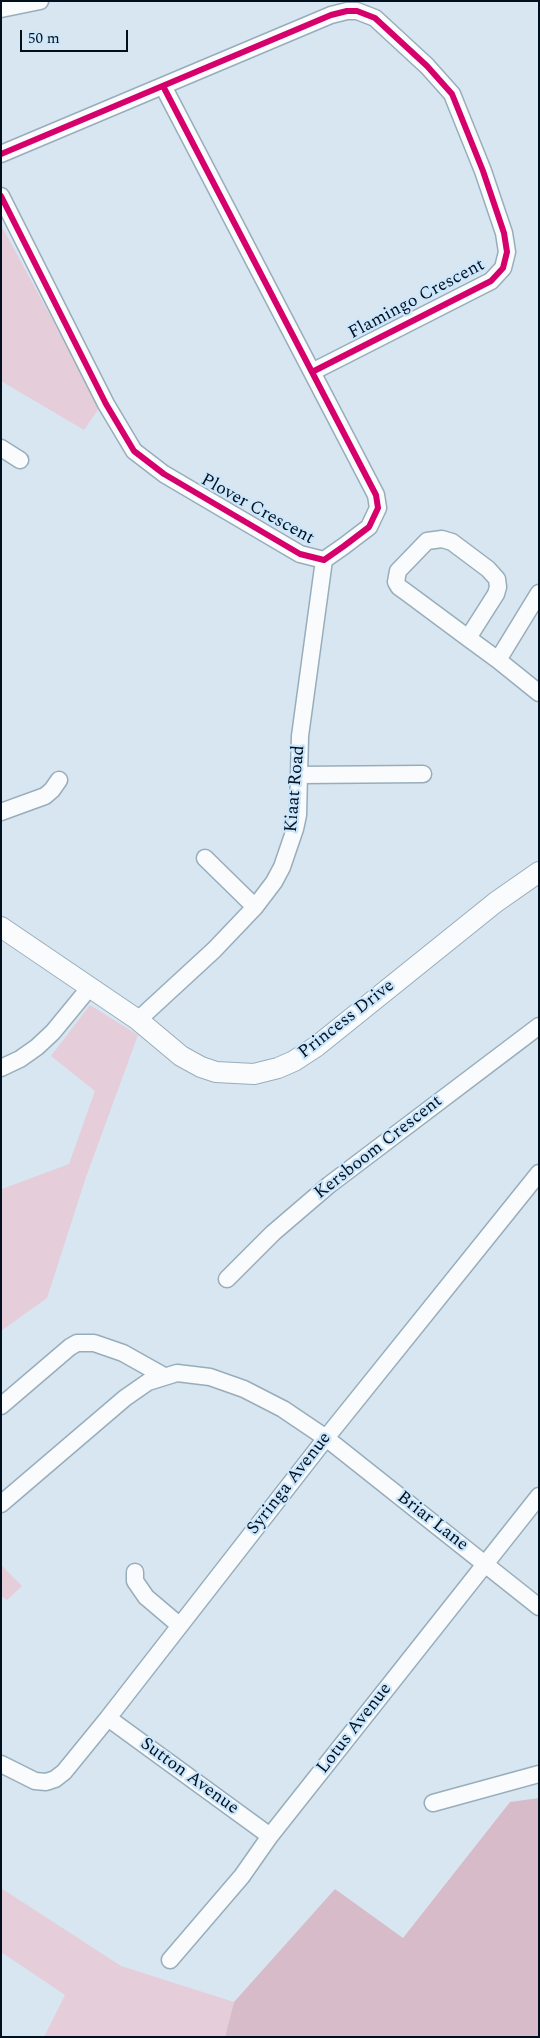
<!DOCTYPE html>
<style>
body{margin:0}
#map{position:relative;width:540px;height:2038px;overflow:hidden;background:#d7e6f1;font-family:Spectral,serif}
canvas{display:block}
.frame{position:absolute;inset:0;border:2px solid #00101f;pointer-events:none}
.scale{position:absolute;left:20px;top:30px;width:108px;height:22px;box-sizing:border-box;border:2px solid #00101f;border-top:0;padding-left:6px;font-size:15px;line-height:18px;white-space:nowrap;color:#00101f;-webkit-text-stroke:4px #cce7fc;paint-order:stroke}
</style>
<div id="map">
<canvas width="540" height="2038"></canvas>
<div class="frame"></div>
<div class="scale">50 m</div>
</div>
<script>
const ctx = document.querySelector('canvas').getContext('2d');
ctx.lineJoin = 'round';
function fill(path, color) { ctx.fillStyle = color; ctx.fill(path, 'evenodd'); }
const shape = rows => new Path2D(rows.map(r => 'M' + r).join(''));
function strokePath(path, color, width, dash) { ctx.strokeStyle = color; ctx.lineWidth = width; ctx.lineCap = dash ? 'butt' : 'round'; ctx.setLineDash(dash || []); ctx.stroke(path); }
function label(font, color, halo, rows, align = 'center') {
  ctx.font = font + ' Spectral,serif'; ctx.lineWidth = 4.5; ctx.setLineDash([]); ctx.textBaseline = 'middle'; ctx.strokeStyle = halo; ctx.fillStyle = color; for (const [text, x, y, turn = 0] of rows) {
    ctx.save(); ctx.translate(x, y); ctx.rotate((+turn || 0) * Math.PI / 180); ctx.textAlign = isNaN(turn) ? turn : align; if (halo) ctx.strokeText(text, 0, 0); ctx.fillText(text, 0, 0); ctx.restore();
  }
}
const green = shape([
 [1,225,100,407,84,430,1,381],
 [90,1005,138,1035,86,1177,47,1298,1,1331,1,1191,2,1189,69,1164,95,1091,51,1056],
 [1,1565,22,1586,7,1600,1,1596],
 [1,1888,121,1966,234,2002,225,2037,44,2037,65,1995,1,1952]
]);
const forest = shape([
 [539,1798,539,2037,225,2037,234,2002,335,1889,403,1938,510,1802]
]);
const minor = shape([
 [1,9,40,1],
 [1,154,331,15,347,11,357,11,375,18,427,66,452,94,483,171,504,233,507,252,503,268,491,281,312,372],
 [1,196,106,404,134,451,164,474,300,554,324,560,344,546,369,527,378,508,376,495,163,86],
 [1,448,20,460],
 [539,593,498,660,539,693],
 [468,638,496,594,498,587,497,579,488,569,452,542,442,539,427,541,398,571,396,582,399,587,406,592,468,638,498,660],
 [300,775,423,774],
 [1,812,45,796,52,790,59,780],
 [205,858,255,907],
 [138,1020,214,950,255,907,274,882,282,867,295,829,298,815,300,736,324,560],
 [1,1068,20,1059,37,1047,53,1032,90,987],
 [227,1279,273,1233,329,1185,539,1026],
 [1,1406,70,1347,77,1343,94,1343,123,1353,164,1376],
 [1,1504,125,1398,148,1382,177,1373,210,1377,244,1389,283,1409,326,1438,539,1607],
 [135,1572,135,1581,146,1597,179,1625],
 [108,1718,270,1836],
 [1,1764,35,1781,46,1782,55,1779,64,1772,108,1718,326,1438,539,1173],
 [433,1803,539,1774],
 [170,1960,242,1876,270,1836,539,1496]
]);
const tertiary = shape([
 [1,927,138,1020,181,1056,201,1067,216,1072,254,1074,278,1068,294,1061,317,1046,496,902,539,872]
]);
const cycleway = shape([
 [1,154,331,15,347,11,357,11,375,18,427,66,452,94,483,171,504,233,507,252,503,268,491,281,312,372],
 [1,196,106,404,134,451,164,474,300,554,324,560,344,546,369,527,378,508,376,495,163,86]
]);
const streetNames = [
 ["Flamingo Crescent",417,300,-28],
 ["Plover Crescent",257,510,29],
 ["Kiaat Road",296,789,-85],
 ["Princess Drive",347,1020,-38],
 ["Kersboom Crescent",379,1148,-38],
 ["Syringa Avenue",290,1484,-52],
 ["Briar Lane",432,1522,38],
 ["Lotus Avenue",355,1729,-52],
 ["Sutton Avenue",189,1777,36]
];
fill(green, '#e5cdda');
fill(forest, '#d8bbc9');
strokePath(minor, '#98adbb', 19);
strokePath(tertiary, '#98adbb', 22);
strokePath(minor, '#f9fbfd', 16);
strokePath(tertiary, '#f9fbfd', 20);
strokePath(cycleway, '#d6006c', 6);
label('18px', '#00101f', '#cce7fc', streetNames);
</script>
